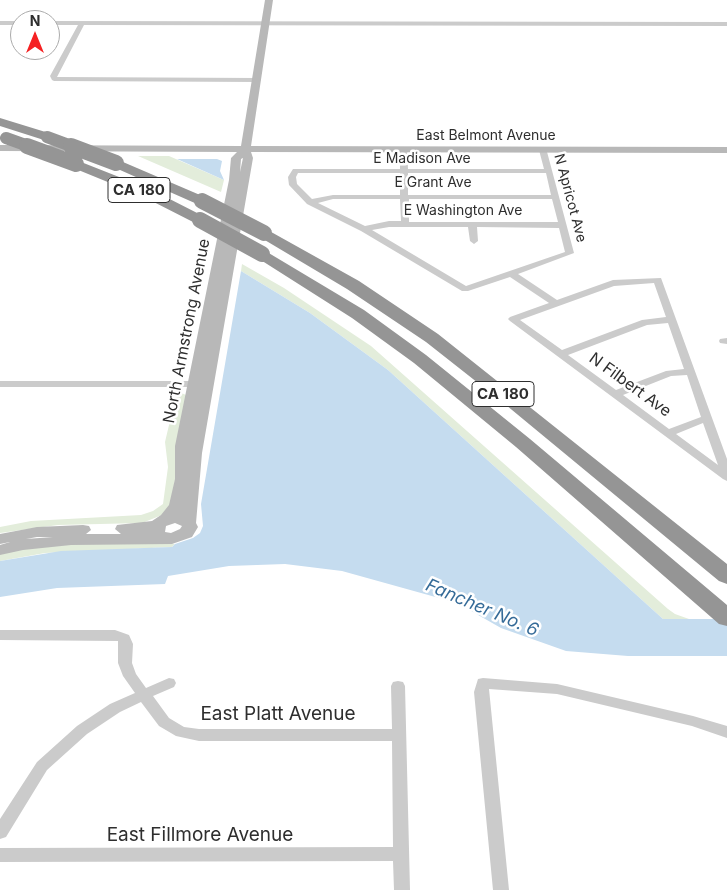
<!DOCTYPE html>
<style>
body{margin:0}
#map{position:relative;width:727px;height:890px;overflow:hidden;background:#fff;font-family:Inter,sans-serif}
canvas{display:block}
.north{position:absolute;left:10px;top:10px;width:50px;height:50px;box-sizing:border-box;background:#fff;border:1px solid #ababab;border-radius:50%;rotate:0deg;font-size:14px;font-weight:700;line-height:20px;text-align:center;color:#2e2e2e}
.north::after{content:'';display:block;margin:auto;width:18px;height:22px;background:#f52122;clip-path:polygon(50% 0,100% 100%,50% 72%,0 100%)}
</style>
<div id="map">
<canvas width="727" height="890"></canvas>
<div class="north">N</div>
</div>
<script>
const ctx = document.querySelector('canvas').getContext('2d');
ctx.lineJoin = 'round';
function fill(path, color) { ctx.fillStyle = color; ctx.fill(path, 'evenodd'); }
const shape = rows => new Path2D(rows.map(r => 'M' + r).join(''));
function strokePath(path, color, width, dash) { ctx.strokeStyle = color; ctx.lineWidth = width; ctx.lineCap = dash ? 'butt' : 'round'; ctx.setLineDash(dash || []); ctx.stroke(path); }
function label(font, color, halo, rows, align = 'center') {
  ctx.font = font + ' Inter,sans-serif'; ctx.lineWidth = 5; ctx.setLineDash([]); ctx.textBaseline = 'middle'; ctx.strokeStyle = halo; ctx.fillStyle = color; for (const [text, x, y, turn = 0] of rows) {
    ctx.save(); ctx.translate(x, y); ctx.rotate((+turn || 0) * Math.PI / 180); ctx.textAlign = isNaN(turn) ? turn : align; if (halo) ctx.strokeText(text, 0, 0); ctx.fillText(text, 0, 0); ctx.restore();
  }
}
const green = shape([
 [138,156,169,156,224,180,221,192],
 [242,264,284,288,371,346,668,609,675,614,689,619,663,619,388,370,310,313,241,271],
 [177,391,186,395,172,503,162,515,142,523,58,525,0,533,0,527,31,521,141,515,153,511,163,504,168,467,165,442],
 [70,544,158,543,175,544,172,547,45,553,0,561,0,554,24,549]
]);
const water = shape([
 [177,159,217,159,222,161,220,171,224,180],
 [241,271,310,313,388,370,663,619,727,619,727,656,628,656,566,651,501,628,457,603,342,571,285,564,229,566,168,576,165,584,57,588,0,597,0,561,61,551,172,547,175,544,193,538,200,533,203,526,201,504]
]);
const street = shape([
 [0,21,20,21,20,25,0,25,0,21],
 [50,21,727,22,727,26,84,25,57,77,258,78,261,80,258,82,54,81,52,80,50,76,78,25,50,25,50,21],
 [400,148,407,150,408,169,544,169,539,150,546,148,574,253,518,274,557,300,613,280,661,278,727,459,727,481,723,479,510,321,508,319,510,317,549,303,510,277,468,291,462,291,361,231,307,204,289,185,288,177,293,169,400,169,400,148],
 [298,173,400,173,400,195,333,195,312,199,297,184,296,177,298,173],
 [408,173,546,173,551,195,408,195,408,173],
 [333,199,400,199,401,221,389,221,365,226,318,203,333,199],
 [409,199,552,199,558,222,409,222,409,199],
 [389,227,468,227,470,241,474,244,478,241,477,227,559,228,565,252,466,286,372,230,389,227],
 [654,283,666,317,642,320,562,350,520,320,614,286,654,283],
 [668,323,684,369,666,371,616,390,568,355,647,325,668,323],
 [687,375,701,417,669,429,623,395,671,376,687,375],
 [703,423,718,465,676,434,703,423],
 [727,338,727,344,720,343,719,341,720,339,727,338],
 [0,381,203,381,208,384,203,387,0,387,0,381],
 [0,630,115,630,129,635,133,644,132,663,136,674,146,688,169,678,174,679,176,683,174,687,153,696,169,718,184,727,199,729,392,729,391,686,393,682,398,681,403,682,405,686,410,890,394,890,393,861,0,862,0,848,393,847,392,741,199,741,176,736,159,726,141,702,120,712,87,734,47,770,6,837,0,839,0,819,37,762,77,726,110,704,135,693,123,676,118,663,118,641,0,640,0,630],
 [483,678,557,684,693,716,727,726,727,738,692,726,557,694,489,689,509,890,493,890,474,692,478,679,483,678]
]);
const secondary = shape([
 [265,0,273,0,251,146,727,147,727,153,251,152,253,158,202,453,196,523,198,527,192,537,172,544,71,545,23,550,0,555,0,545,10,542,0,544,0,534,37,527,83,525,89,526,91,530,86,534,121,534,115,529,117,525,152,521,161,515,169,505,175,479,175,446,229,180,231,158,237,152,0,151,0,145,241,146,265,0],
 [243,158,240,172,241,159,243,158],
 [175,523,182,526,180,529,171,533,165,532,166,526,175,523],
 [37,537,53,537,26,539,37,537]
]);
const highway = shape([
 [0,118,52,134,54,137,47,141,0,126,0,118],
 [116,159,207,198,209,201,207,204,197,204,111,166,109,163,116,159],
 [76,160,152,190,205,217,208,220,205,223,195,223,142,196,71,167,69,164,76,160],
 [264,228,359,281,438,334,727,564,727,584,719,581,506,405,426,342,347,289,258,236,256,233,264,228],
 [262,249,364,310,426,355,530,439,727,605,727,626,719,624,516,447,414,363,352,318,256,257,254,254,262,249]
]);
const highwayBridgeFar1 = shape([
 [47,137,74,147],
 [6,138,31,147]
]);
const highwayBridge = shape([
 [27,146,76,164],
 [71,146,116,163],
 [202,201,264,233],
 [200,220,262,254]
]);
const farStreetnames = [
 ["East Belmont Avenue",486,136],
 ["E Madison Ave",422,159],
 ["E Grant Ave",433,183],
 ["N Apricot Ave",570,198,75],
 ["E Washington Ave",463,211]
];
const shields = [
 [139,190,62],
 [503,394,62]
];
const shieldNames = [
 ["CA 180",139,190],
 ["CA 180",503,394]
];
const streetNames = [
 ["North Armstrong Avenue",187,331,-79],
 ["N Filbert Ave",630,385,36]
];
const waterNames = [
 ["Fancher No. 6",482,608,23]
];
const nearStreetnames = [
 ["East Platt Avenue",278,714],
 ["East Fillmore Avenue",200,835]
];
fill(green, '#e3eddb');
fill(water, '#c5dcef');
fill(street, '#cbcbcb');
fill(secondary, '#b8b8b8');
fill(highway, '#959595');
strokePath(highwayBridgeFar1, '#959595', 12);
strokePath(highwayBridge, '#959595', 16);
label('14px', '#2e2e2e', '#fff', farStreetnames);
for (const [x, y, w] of shields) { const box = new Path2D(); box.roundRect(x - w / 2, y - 12.5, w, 25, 4); ctx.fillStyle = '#fff'; ctx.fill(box); strokePath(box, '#2e2e2e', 1); }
label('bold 15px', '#2e2e2e', null, shieldNames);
label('16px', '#2e2e2e', '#fff', streetNames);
label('italic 18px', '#356b98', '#fff', waterNames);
label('19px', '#2e2e2e', '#fff', nearStreetnames);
</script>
